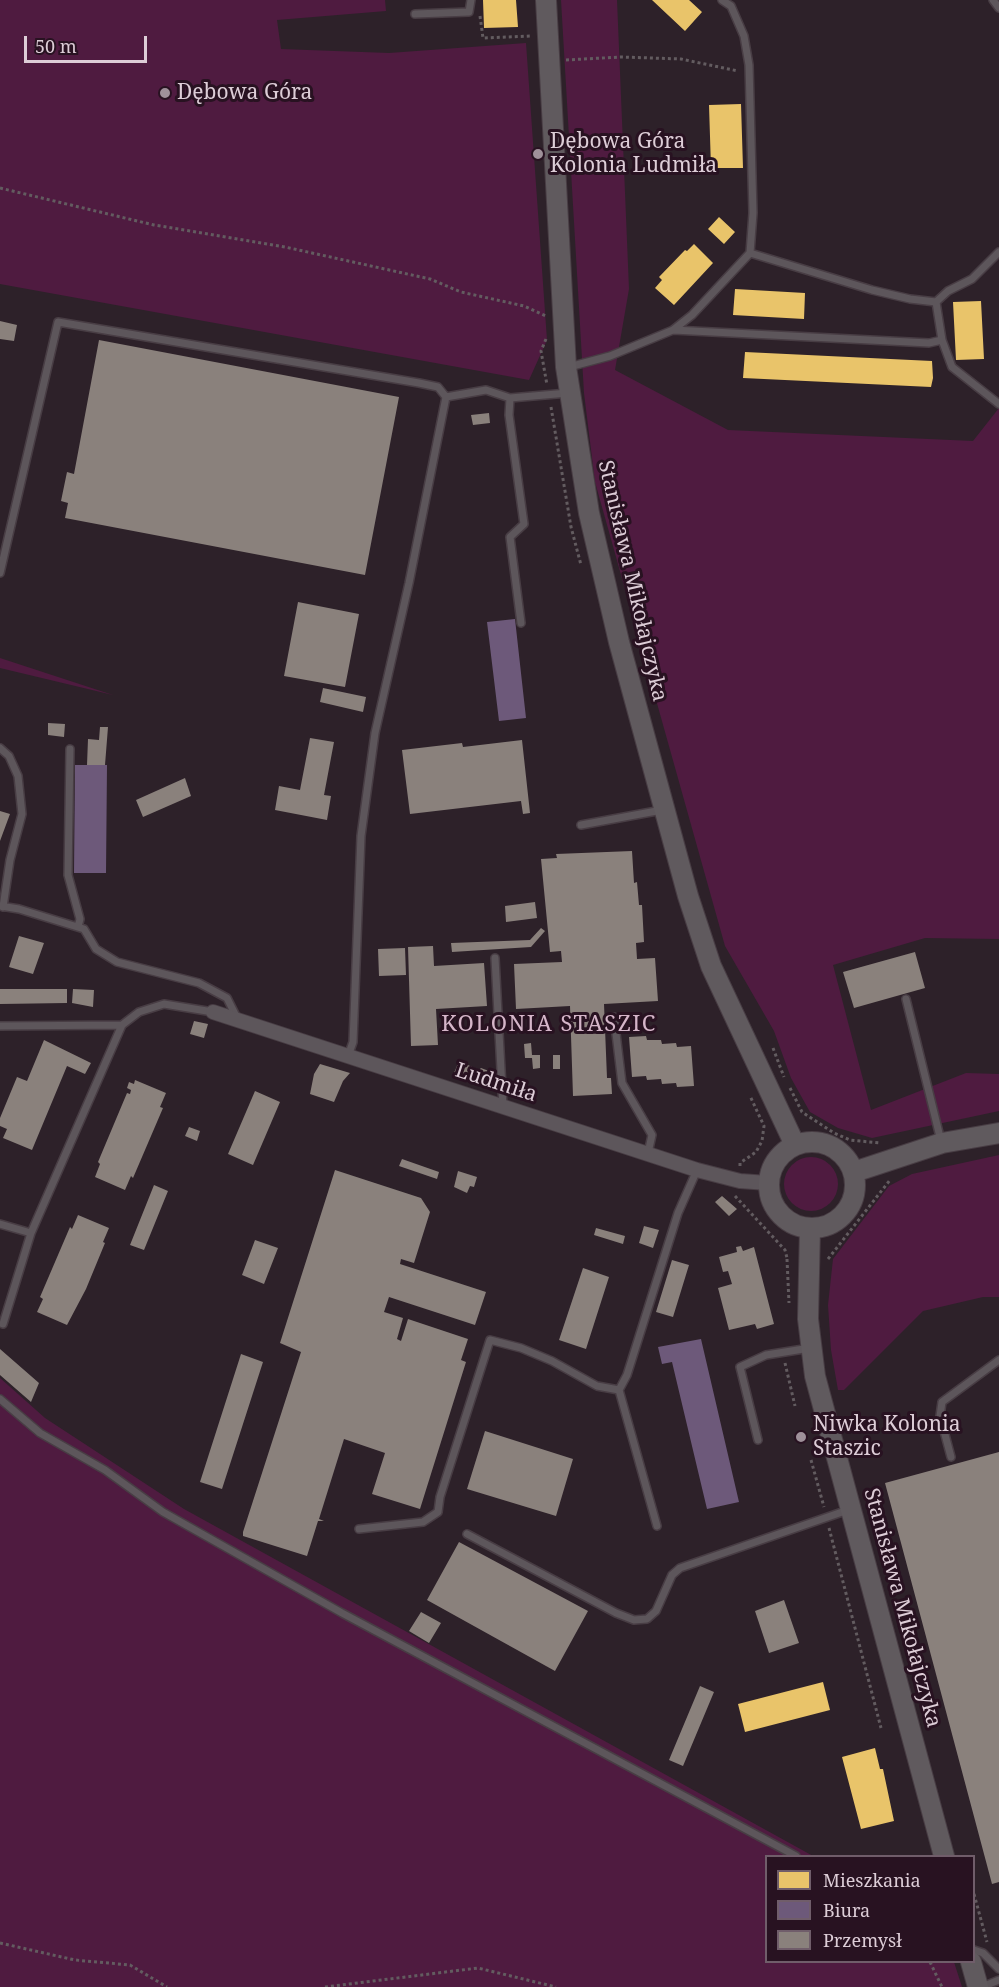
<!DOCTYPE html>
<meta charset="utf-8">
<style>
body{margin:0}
#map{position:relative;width:999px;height:1987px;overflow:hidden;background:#2d2129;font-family:"Noto Serif",serif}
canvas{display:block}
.legend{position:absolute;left:765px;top:1855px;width:210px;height:108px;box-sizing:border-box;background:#281221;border:2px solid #705d6a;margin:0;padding:8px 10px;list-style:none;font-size:18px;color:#ddcdd7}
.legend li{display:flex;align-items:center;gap:12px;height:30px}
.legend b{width:30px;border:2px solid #705d6a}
.scale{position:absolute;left:24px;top:36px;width:123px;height:27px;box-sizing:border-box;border:3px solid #ddcdd7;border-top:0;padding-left:8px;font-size:18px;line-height:21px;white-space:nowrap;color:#ddcdd7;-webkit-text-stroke:4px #281221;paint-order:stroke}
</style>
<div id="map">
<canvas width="999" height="1987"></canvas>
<ul class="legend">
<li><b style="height:16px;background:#e9c46a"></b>Mieszkania</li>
<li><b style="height:16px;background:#6d597a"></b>Biura</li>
<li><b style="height:16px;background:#8a817c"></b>Przemysł</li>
</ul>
<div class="scale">50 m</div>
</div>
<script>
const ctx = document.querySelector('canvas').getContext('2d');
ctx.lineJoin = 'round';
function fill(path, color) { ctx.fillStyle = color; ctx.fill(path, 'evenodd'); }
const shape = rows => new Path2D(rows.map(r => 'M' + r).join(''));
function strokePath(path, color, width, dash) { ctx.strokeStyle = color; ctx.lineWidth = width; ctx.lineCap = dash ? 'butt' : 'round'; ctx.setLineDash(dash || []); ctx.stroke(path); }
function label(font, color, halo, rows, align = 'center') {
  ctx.font = font + ' "Noto Serif",serif'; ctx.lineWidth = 6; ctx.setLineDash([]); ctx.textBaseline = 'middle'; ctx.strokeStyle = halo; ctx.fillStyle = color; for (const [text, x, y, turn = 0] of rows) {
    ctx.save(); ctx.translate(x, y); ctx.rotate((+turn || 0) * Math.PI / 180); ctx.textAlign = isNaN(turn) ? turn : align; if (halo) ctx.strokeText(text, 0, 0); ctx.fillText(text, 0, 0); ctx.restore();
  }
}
const green = shape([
 [0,0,385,0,386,11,277,20,281,49,389,53,526,43,547,340,529,380,0,284],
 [561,0,617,0,629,289,615,370,728,430,973,441,999,408,999,939,925,938,833,965,871,1110,966,1073,999,1074,999,1111,872,1138,838,1128,810,1112,791,1078,774,1031,725,946,595,482,584,393],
 [0,658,113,695,0,668],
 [999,1155,999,1297,983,1297,923,1311,844,1390,838,1390,831,1350,828,1305,833,1259,889,1186,912,1174],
 '784 1184a27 27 0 1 1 54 0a27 27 0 1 1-54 0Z',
 [0,1378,45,1418,184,1509,813,1856,766,1856,766,1962,954,1962,962,1987,0,1987]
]);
const homes = shape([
 [483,0,516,0,518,27,484,28],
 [652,0,689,0,702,12,685,31],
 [741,104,743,168,711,168,709,105],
 [719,217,735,232,724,244,708,229],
 [694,244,713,263,674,305,655,288,662,280,659,277,685,250,687,251],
 [735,289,805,293,804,319,733,315],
 [981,301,984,359,956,360,953,302],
 [745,352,932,361,933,378,931,387,743,378],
 [823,1682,830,1710,745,1732,738,1704],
 [875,1748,880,1769,883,1769,894,1821,861,1829,842,1757]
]);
const offices = shape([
 [515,619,526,718,499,721,487,622],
 [75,765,107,765,106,873,74,873],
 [701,1339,739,1502,707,1509,672,1362,662,1364,658,1347]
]);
const industry = shape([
 [0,321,17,325,14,341,0,339],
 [99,340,399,397,365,575,65,518,68,503,61,501,67,472,74,474],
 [489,413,490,423,473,425,471,415],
 [298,602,359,614,345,687,284,676],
 [323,688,366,697,363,712,320,702],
 [48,723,65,724,64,737,48,735],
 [100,727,108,727,105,765,87,765,88,739,99,740],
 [310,738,334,742,324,795,331,796,327,820,275,810,279,786,300,790],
 [522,740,530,813,523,814,521,801,410,814,402,750,462,743,463,747],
 [185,778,191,796,143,817,136,800],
 [0,811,10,814,0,841],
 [632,851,634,883,637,882,639,905,642,905,644,942,636,943,637,959,655,958,658,1001,604,1004,607,1078,611,1078,612,1094,573,1096,570,1006,516,1009,514,964,562,962,561,951,550,952,541,859,557,858,556,854],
 [535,902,537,918,506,922,505,906],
 [541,928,545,931,531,947,452,952,451,943,530,940],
 [19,936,44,943,33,974,9,967],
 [433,946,434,966,484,963,487,1006,436,1009,438,1045,411,1046,408,947],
 [405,948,406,975,379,976,378,949],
 [915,952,925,988,854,1008,843,972],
 [0,989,67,989,67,1003,0,1004],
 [73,989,94,990,93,1007,72,1003],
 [194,1021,208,1024,204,1038,190,1034],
 [646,1036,647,1040,661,1040,662,1044,676,1043,677,1047,691,1046,694,1086,677,1087,676,1083,662,1084,661,1079,647,1080,646,1076,632,1077,629,1037],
 [44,1040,91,1063,85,1074,67,1066,32,1150,3,1138,7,1129,0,1126,0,1118,17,1077,27,1081],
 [531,1043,532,1055,540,1055,540,1068,533,1069,532,1058,525,1058,524,1044],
 [553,1055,560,1055,560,1069,553,1069],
 [459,1061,479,1070,481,1068,494,1073,489,1086,476,1081,476,1077,474,1082,454,1073],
 [320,1064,350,1073,343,1081,334,1102,310,1094,314,1074],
 [135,1080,166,1093,160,1107,163,1108,133,1178,131,1176,125,1190,95,1177,100,1164,98,1162,127,1093,130,1094,131,1090,127,1088,129,1082,134,1084],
 [255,1091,280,1102,253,1165,228,1154],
 [189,1127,200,1131,197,1141,185,1136],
 [402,1159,439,1172,437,1179,399,1166],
 [335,1170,421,1198,430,1212,414,1263,401,1259,400,1264,486,1292,475,1325,389,1297,384,1312,403,1318,397,1339,401,1341,408,1319,468,1339,461,1360,466,1362,420,1509,372,1494,385,1453,344,1439,319,1519,324,1521,318,1521,307,1556,243,1536,243,1532,301,1352,280,1343],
 [458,1171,477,1177,474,1187,470,1186,467,1193,454,1187],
 [154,1185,168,1191,144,1250,130,1245],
 [722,1196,737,1209,729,1216,715,1202],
 [78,1215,109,1228,103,1242,105,1243,86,1289,67,1325,37,1312,43,1299,40,1297,70,1227,72,1229],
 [644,1226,659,1230,653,1248,639,1243],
 [596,1228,625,1236,623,1244,594,1235],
 [255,1240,278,1248,264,1284,242,1275],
 [741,1246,743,1251,754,1247,774,1324,757,1329,755,1324,729,1330,718,1288,732,1284,728,1271,723,1272,719,1257,737,1252,736,1247],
 [672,1260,689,1265,673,1317,656,1312],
 [583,1268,609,1277,586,1349,559,1340],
 [0,1349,39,1383,31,1402,0,1375],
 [241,1354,263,1362,222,1489,200,1482],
 [485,1431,573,1459,556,1516,467,1489],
 [999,1452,999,1882,992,1884,885,1483],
 [459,1542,588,1611,555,1671,427,1600],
 [784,1600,799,1643,769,1653,755,1611],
 [421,1612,441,1623,429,1643,409,1631],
 [700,1686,714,1692,683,1766,669,1760]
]);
const path = shape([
 [480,16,483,38,531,36],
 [566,60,621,57,681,59,738,71],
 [0,188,154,225,285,247,430,279,461,292,524,306,546,316],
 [546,339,541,351,547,385],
 [551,407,571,527,581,565],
 [773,1048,784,1077],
 [790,1088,802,1112,834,1133,850,1140,880,1143],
 [740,1166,740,1163,756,1152,762,1141,764,1126,750,1096],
 [735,1196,785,1250,787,1258],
 [787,1259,789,1303],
 [828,1259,890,1180],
 [785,1363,795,1406],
 [811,1460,824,1507],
 [829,1528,881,1728],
 [974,1894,987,1942],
 [0,1943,75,1960,130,1965,167,1987],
 [930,1962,942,1987],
 [325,1987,478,1968,556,1987]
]);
const lane = shape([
 [722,0,731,6,744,36,749,65,753,213,750,253,872,290,910,299,936,302,942,340,952,367,999,404],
 [993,0,999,8],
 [415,14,469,12,471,0],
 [936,302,948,291,972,279,999,252],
 [673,330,929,343,942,340],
 [569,367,610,356,673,330,692,315,750,253],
 [510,398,509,415,524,524,510,537,521,623],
 [0,573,58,322,419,383,438,387,446,397],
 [0,748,9,756,18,776,22,814,10,860,3,907],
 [70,749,68,875,80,919,78,927],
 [581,825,662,810],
 [0,906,19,909,84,929,96,949,117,962,199,983,227,998,237,1018],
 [495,958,503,1107],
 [906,999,941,1141],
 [614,1017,622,1083,652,1135,648,1153],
 [0,1026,122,1025],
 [348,1056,353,1042,361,836,375,733,409,583,446,397,486,390,510,398,568,393],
 [0,1224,31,1233],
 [3,1324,31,1233,122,1025,139,1012,164,1004,213,1012],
 [619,1390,657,1526],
 [0,1399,40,1433,105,1470,163,1512,342,1613,796,1856],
 [758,1440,740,1367,766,1355,810,1348],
 [951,1457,940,1416,942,1402,999,1360],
 [359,1529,423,1522,438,1512,440,1497,490,1340,521,1348,552,1361,597,1386,619,1390,627,1375,678,1213,697,1170],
 [467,1534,616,1613,634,1620,647,1619,656,1611,672,1575,680,1568,848,1510],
 [974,1950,983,1953,999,1969],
 [982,1987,999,1980]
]);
const street = shape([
 [213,1012,697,1170,740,1181,768,1183]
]);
const secondary = shape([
 [546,0,566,367,589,513,619,642,688,896,711,966,795,1145],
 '769 1185a43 43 0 1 1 86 0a43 43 0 1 1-86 0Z',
 [854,1172,942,1143,999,1133],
 [810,1228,808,1319,815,1376,944,1856],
 [971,1962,978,1987]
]);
const markers = [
 [165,93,6,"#9f919a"],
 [538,154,6,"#9f919a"],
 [801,1437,6,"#9f919a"]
];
const poiNames = [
 ["Dębowa Góra",177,93],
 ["Dębowa Góra",550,142],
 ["Kolonia Ludmiła",550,166],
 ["Niwka Kolonia",813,1425],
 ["Staszic",813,1449]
];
const streetNames = [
 ["Stanisława Mikołajczyka",632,581,77],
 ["Ludmiła",496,1083,18],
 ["Stanisława Mikołajczyka",902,1608,75]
];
const neighbourhoodNames = [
 ["KOLONIA STASZIC",549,1025]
];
fill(green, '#4f1b40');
fill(homes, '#e9c46a');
fill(offices, '#6d597a');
fill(industry, '#8a817c');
strokePath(lane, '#483d44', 10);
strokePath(street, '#483d44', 16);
strokePath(secondary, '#483d44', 22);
strokePath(path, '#635c60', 3, [3, 3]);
strokePath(lane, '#5d565b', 7);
strokePath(street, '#5d565b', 14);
strokePath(secondary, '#605a5e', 20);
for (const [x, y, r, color] of markers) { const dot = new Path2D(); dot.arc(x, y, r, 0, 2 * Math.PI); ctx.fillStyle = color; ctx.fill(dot); strokePath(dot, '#281221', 2); }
label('21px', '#ddcdd7', '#281221', poiNames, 'left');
label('21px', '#ddcdd7', '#281221', streetNames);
ctx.letterSpacing = '1.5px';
label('22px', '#d5b6c9', '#281221', neighbourhoodNames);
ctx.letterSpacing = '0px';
</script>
